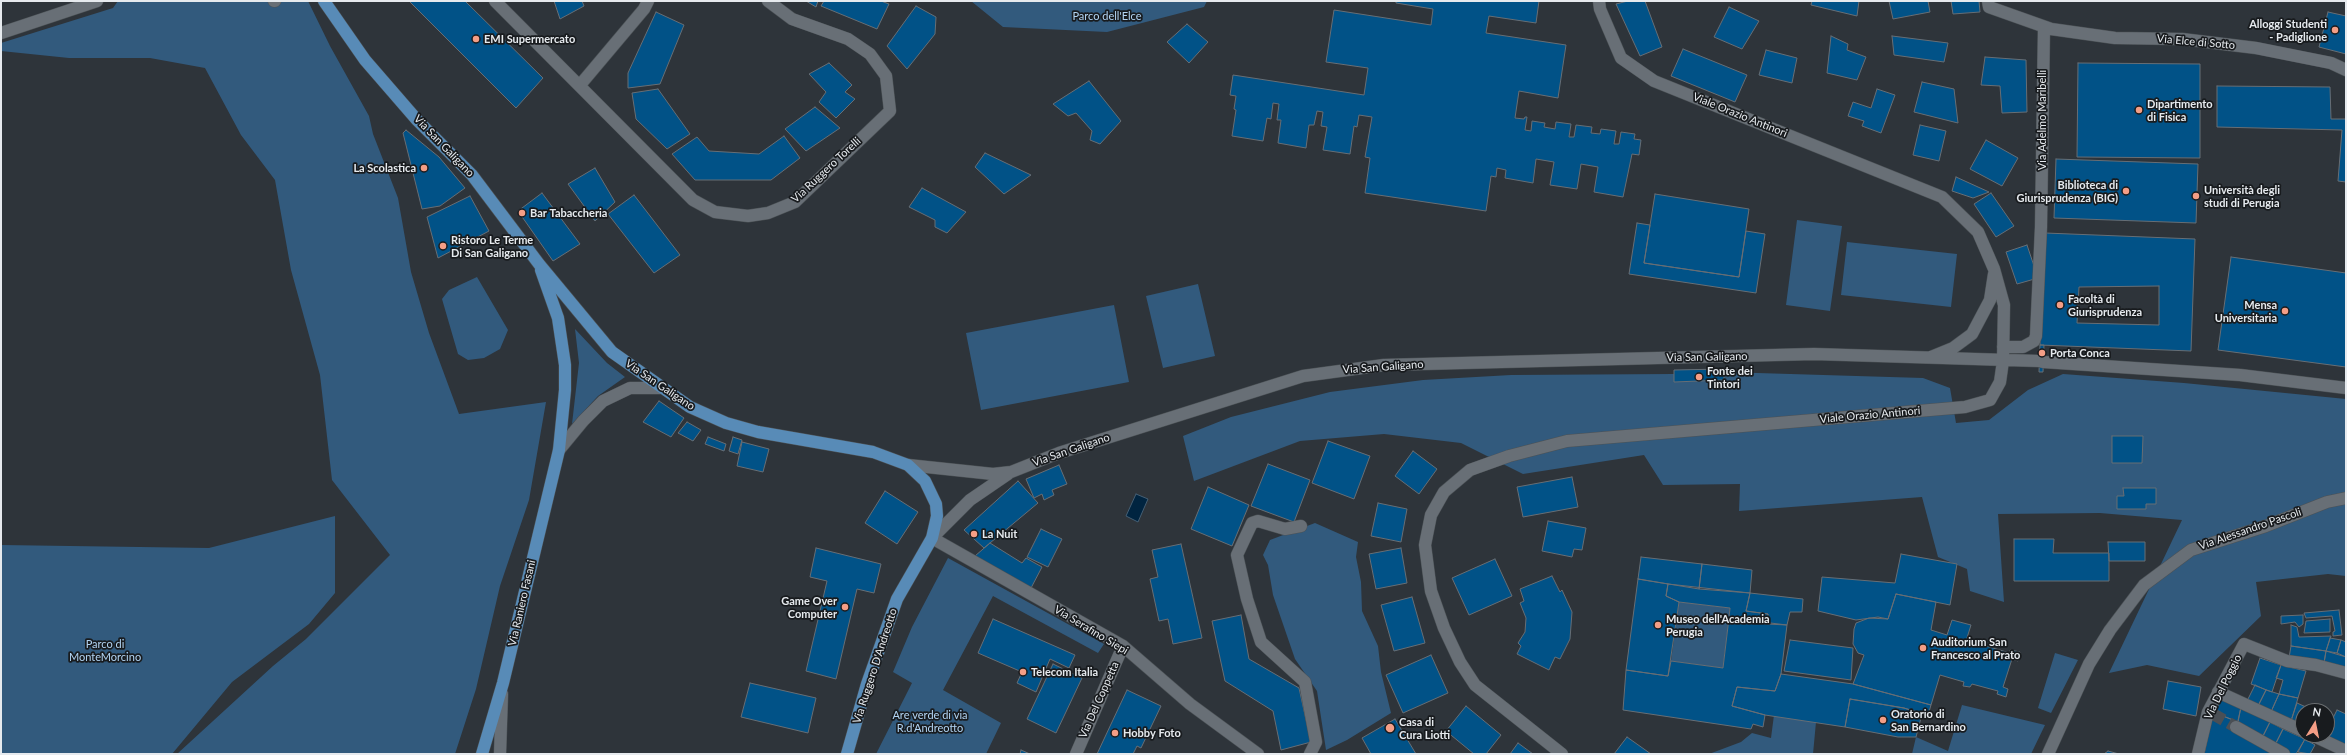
<!DOCTYPE html>
<meta charset="utf-8">
<style>
body{margin:0}
#map{position:relative;width:2347px;height:755px;overflow:hidden;background:#2e343a;font-family:Lato,sans-serif}
canvas{display:block}
.frame{position:absolute;inset:0;border:2px solid #e6eaee;pointer-events:none}
.north{position:absolute;left:2295px;top:703px;width:40px;height:40px;box-sizing:border-box;background:#181b1e;border:1px solid #6a6e71;border-radius:50%;rotate:10deg;font-size:11px;font-weight:700;line-height:16px;text-align:center;color:#e6eaee}
.north::after{content:'';display:block;margin:auto;width:14px;height:18px;background:#f49e86;clip-path:polygon(50% 0,100% 100%,50% 72%,0 100%)}
</style>
<div id="map">
<canvas width="2347" height="755"></canvas>
<div class="frame"></div>
<div class="north">N</div>
</div>
<script>
const ctx = document.querySelector('canvas').getContext('2d');
ctx.lineJoin = 'round';
function fill(path, color) { ctx.fillStyle = color; ctx.fill(path, 'evenodd'); }
const shape = rows => new Path2D(rows.map(r => 'M' + r).join(''));
function strokePath(path, color, width, dash) { ctx.strokeStyle = color; ctx.lineWidth = width; ctx.lineCap = dash ? 'butt' : 'round'; ctx.setLineDash(dash || []); ctx.stroke(path); }
function label(font, color, halo, rows, align = 'center') {
  ctx.font = font + ' Lato,sans-serif'; ctx.lineWidth = 3.5; ctx.setLineDash([]); ctx.textBaseline = 'middle'; ctx.strokeStyle = halo; ctx.fillStyle = color; for (const [text, x, y, turn = 0] of rows) {
    ctx.save(); ctx.translate(x, y); ctx.rotate((+turn || 0) * Math.PI / 180); ctx.textAlign = isNaN(turn) ? turn : align; if (halo) ctx.strokeText(text, 0, 0); ctx.fillText(text, 0, 0); ctx.restore();
  }
}
const green = shape([
 [118,1,308,1,330,46,369,116,373,134,398,198,411,272,429,333,459,414,546,402,529,500,500,586,476,689,455,754,177,754,273,666,306,639,390,555,332,480,320,375,291,270,275,180,241,135,205,68,150,58,69,58,1,51,1,43,113,8],
 [971,1,1207,1,1204,7,1107,32,1003,27],
 [1797,220,1842,226,1830,311,1786,305],
 [1847,242,1957,254,1951,307,1841,295],
 [477,277,508,330,500,349,484,358,468,360,458,354,442,299,449,290],
 [1198,284,1215,356,1163,368,1146,296],
 [1114,305,1129,382,981,410,966,333],
 [575,329,607,363,625,377,598,396,572,424,579,363],
 [1724,372,1923,378,1950,388,1956,423,1989,420,2028,390,2063,374,2184,383,2346,399,2346,576,2328,574,2256,582,2261,616,2199,676,2147,665,2109,673,2182,520,2100,513,1998,514,2004,602,1970,591,1967,569,1938,557,1922,497,1739,511,1740,484,1663,485,1644,455,1523,474,1461,443,1384,434,1300,441,1194,481,1183,436,1231,417,1330,392,1423,380,1511,375,1674,374,1675,381,1724,380],
 [335,516,335,593,309,624,232,682,172,754,1,754,1,545,209,548],
 [1315,523,1358,542,1356,557,1361,582,1362,611,1378,646,1381,672,1391,713,1347,740,1326,750,1317,691,1295,659,1273,595,1268,565,1263,555,1270,540],
 [948,558,1104,644,1098,653,993,596,943,690,1001,723,986,754,876,754,912,683,893,672,912,627],
 [1679,602,1730,608,1723,668,1671,661],
 [2055,653,2078,660,2051,713,2038,708],
 [1962,705,2045,725,2031,754,1912,754,1916,737,1948,751],
 [1774,715,1816,722,1813,754,1709,754,1741,742,1752,733,1771,738]
]);
const water = shape([
 [1136,494,1148,499,1138,522,1126,516,1136,494]
]);
const building = shape([
 [409,1,465,1,543,78,516,108,409,1],
 [554,1,582,1,584,6,560,19,554,1],
 [806,1,818,1,816,7,806,1],
 [824,1,881,1,889,4,877,29,821,6,824,1],
 [1396,1,1539,1,1536,23,1489,16,1486,33,1566,45,1558,98,1519,91,1515,118,1524,119,1525,117,1527,117,1525,130,1531,131,1532,121,1545,123,1544,127,1555,129,1556,122,1571,124,1569,137,1574,137,1576,125,1592,127,1591,133,1600,134,1601,129,1616,131,1614,144,1619,144,1621,132,1635,134,1634,139,1641,140,1639,155,1632,154,1623,197,1594,192,1598,167,1581,164,1577,189,1550,185,1554,162,1536,159,1533,183,1505,178,1506,170,1497,168,1496,177,1491,176,1486,211,1365,193,1370,158,1365,157,1372,117,1359,115,1357,127,1354,126,1350,154,1323,150,1327,127,1321,126,1323,112,1317,111,1314,125,1309,125,1306,148,1278,143,1281,120,1277,120,1279,104,1273,103,1271,119,1267,118,1263,141,1232,136,1236,110,1234,109,1236,96,1230,95,1233,75,1364,95,1368,68,1326,62,1334,10,1431,25,1433,9,1396,3,1396,1],
 [1628,1,1645,1,1662,47,1640,56,1616,4,1628,1],
 [1812,1,1859,1,1857,16,1811,5,1812,1],
 [1889,1,1928,1,1930,12,1893,19,1889,1],
 [1951,1,1979,1,1980,12,1953,14,1951,1],
 [916,6,936,17,935,34,907,69,887,46,916,6],
 [1729,7,1759,21,1742,49,1714,37,1729,7],
 [656,12,684,25,660,84,628,88,628,73,656,12],
 [2328,12,2346,16,2346,54,2319,47,2328,12],
 [1187,24,1208,42,1189,63,1167,42,1187,24],
 [1831,36,1848,44,1847,50,1866,57,1857,80,1827,73,1831,36],
 [1892,36,1948,43,1944,62,1894,55,1892,36],
 [1683,49,1747,75,1735,102,1671,76,1683,49],
 [1766,50,1797,58,1792,83,1759,75,1766,50],
 [1985,57,2026,60,2027,112,2002,113,2000,86,1981,85,1985,57],
 [829,63,852,85,845,92,855,99,836,118,819,102,826,92,809,74,829,63],
 [2078,63,2200,64,2200,158,2077,157,2078,63],
 [1089,81,1121,121,1100,144,1090,140,1092,131,1076,113,1068,116,1053,104,1089,81],
 [1922,82,1954,89,1958,123,1914,112,1922,82],
 [2217,86,2330,87,2331,119,2346,119,2346,182,2338,181,2342,130,2217,127,2217,86],
 [658,89,690,134,667,149,636,119,632,93,658,89],
 [1877,89,1895,95,1881,133,1862,126,1864,121,1848,116,1853,102,1871,108,1877,89],
 [815,107,840,128,806,151,785,129,815,107],
 [1920,125,1946,131,1939,161,1913,155,1920,125],
 [406,130,439,157,465,188,440,206,422,209,403,133,406,130],
 [784,136,800,158,771,180,695,180,672,154,697,137,709,151,759,154,784,136],
 [1986,140,2018,158,2002,186,1970,169,1986,140],
 [985,153,1031,175,1004,194,975,167,985,153],
 [2056,159,2198,164,2196,223,2054,218,2056,159],
 [595,168,615,202,595,221,568,184,595,168],
 [1956,177,1989,192,1973,198,1952,191,1956,177],
 [922,188,966,212,947,233,935,227,935,220,909,207,922,188],
 [542,193,580,244,553,261,518,211,542,193],
 [1991,193,2014,226,1996,237,1974,204,1991,193],
 [1655,194,1749,209,1739,277,1644,263,1655,194],
 [634,195,680,255,654,273,608,214,634,195],
 [470,196,489,231,438,258,427,217,470,196],
 [1637,223,1650,225,1644,263,1739,277,1746,231,1765,234,1756,293,1629,274,1637,223],
 [2045,233,2195,239,2191,351,2040,345,2045,233],
 [2159,286,2159,325,2077,323,2079,287,2159,286],
 [2027,245,2038,278,2017,284,2006,252,2027,245],
 [2231,257,2346,273,2346,367,2218,350,2231,257],
 [2040,345,2044,345,2043,372,2039,372,2040,345],
 [1724,369,1724,380,1674,382,1674,370,1724,369],
 [659,401,684,418,671,437,643,422,659,401],
 [687,422,701,430,693,441,678,433,687,422],
 [2112,436,2143,436,2142,463,2112,463,2112,436],
 [708,437,726,444,724,451,705,444,708,437],
 [733,437,742,440,738,454,729,451,733,437],
 [1328,441,1370,456,1354,499,1312,483,1328,441],
 [742,442,769,449,763,472,737,466,742,442],
 [1413,451,1437,469,1419,494,1395,476,1413,451],
 [1268,464,1310,480,1294,522,1251,506,1268,464],
 [1059,465,1067,484,1052,490,1054,495,1044,500,1042,494,1034,498,1026,479,1059,465],
 [1572,477,1578,507,1523,517,1517,487,1572,477],
 [1018,481,1038,503,984,548,964,530,1018,481],
 [1208,487,1249,505,1232,546,1191,529,1208,487],
 [2123,488,2156,488,2156,504,2146,504,2146,509,2117,509,2117,496,2124,496,2123,488],
 [885,491,918,512,897,544,865,523,885,491],
 [1378,503,1407,509,1401,542,1371,536,1378,503],
 [1548,521,1586,528,1582,550,1574,549,1572,557,1542,551,1548,521],
 [1041,529,1062,539,1048,567,1027,557,1041,529],
 [2014,539,2054,539,2053,553,2109,553,2109,581,2014,581,2014,539],
 [2108,542,2145,542,2145,561,2109,561,2108,542],
 [990,543,1022,563,1026,558,1042,567,1031,588,975,556,990,543],
 [1181,544,1202,638,1173,644,1168,619,1159,621,1150,579,1158,577,1152,550,1181,544],
 [816,548,881,564,874,593,857,589,836,679,806,671,827,581,810,577,816,548],
 [1401,548,1407,583,1376,589,1369,554,1401,548],
 [1901,554,1957,564,1950,605,1896,594,1888,619,1878,617,1856,620,1818,611,1822,577,1895,583,1901,554],
 [1641,557,1702,564,1699,589,1638,579,1641,557],
 [1495,559,1512,596,1469,615,1452,578,1495,559],
 [1702,564,1752,570,1750,593,1699,589,1702,564],
 [1552,576,1560,592,1562,590,1572,612,1570,639,1560,659,1555,657,1549,670,1517,654,1521,646,1518,643,1525,632,1526,618,1520,603,1524,601,1520,589,1552,576],
 [1638,579,1668,584,1666,596,1679,602,1668,676,1626,670,1638,579],
 [1668,584,1750,593,1746,611,1768,614,1767,624,1729,618,1730,608,1679,602,1666,596,1668,584],
 [1750,593,1803,599,1802,612,1790,612,1787,625,1767,624,1768,614,1746,611,1750,593],
 [1896,594,1936,602,1931,630,1947,635,1952,620,1971,625,1966,641,1978,644,1980,640,1987,642,1986,646,2010,653,2010,650,2020,652,2018,661,2012,659,2003,687,2008,689,2006,697,1997,694,1998,691,1972,684,1970,687,1963,686,1964,682,1940,675,1931,705,1853,684,1864,655,1858,653,1853,644,1854,629,1856,623,1869,618,1888,619,1896,594],
 [1412,597,1425,643,1394,651,1381,605,1412,597],
 [2339,610,2342,635,2333,636,2333,632,2335,631,2332,616,2306,618,2304,613,2339,610],
 [1241,615,1249,659,1299,688,1311,742,1281,750,1273,711,1225,681,1212,621,1241,615],
 [2303,615,2303,624,2299,627,2295,622,2281,624,2281,616,2303,615],
 [1729,618,1787,625,1781,674,1775,691,1737,687,1732,706,1765,715,1763,727,1753,724,1751,729,1623,710,1626,670,1668,676,1671,661,1723,668,1729,618],
 [993,619,1075,655,1069,668,1050,659,1036,692,1017,683,1022,672,978,653,993,619],
 [2330,619,2330,632,2304,633,2306,621,2330,619],
 [2291,625,2297,627,2299,637,2331,636,2326,651,2291,646,2291,625],
 [2330,638,2341,640,2337,653,2326,651,2330,638],
 [1790,640,1853,648,1851,680,1784,671,1790,640],
 [2341,640,2346,642,2346,657,2337,653,2341,640],
 [2291,646,2326,651,2324,663,2289,658,2291,646],
 [2326,651,2346,657,2346,670,2324,663,2326,651],
 [1431,655,1448,693,1403,713,1386,675,1431,655],
 [2260,658,2281,665,2272,692,2251,684,2260,658],
 [1053,664,1082,678,1056,733,1027,719,1053,664],
 [2281,665,2306,671,2298,698,2279,694,2283,680,2276,678,2281,665],
 [1781,674,1853,684,1931,705,1928,715,1904,708,1850,699,1845,727,1765,715,1732,706,1737,687,1775,691,1781,674],
 [2168,681,2201,687,2196,716,2163,709,2168,681],
 [750,683,816,698,808,733,741,717,750,683],
 [2255,685,2266,690,2257,708,2246,703,2255,685],
 [1127,690,1161,706,1141,748,1137,746,1133,754,1097,754,1127,690],
 [2266,690,2279,694,2270,714,2257,708,2266,690],
 [2279,694,2298,698,2291,721,2270,714,2279,694],
 [2218,698,2241,707,2238,722,2213,712,2218,698],
 [1850,699,1904,708,1922,714,1916,737,1898,737,1845,727,1850,699],
 [2297,703,2315,711,2303,711,2303,728,2291,721,2297,703],
 [1466,706,1501,735,1486,754,1474,754,1446,731,1466,706],
 [2241,707,2270,722,2262,738,2237,725,2241,707],
 [2337,710,2346,714,2346,747,2324,735,2327,735,2327,730,2337,710],
 [2213,712,2238,722,2273,754,2204,754,2213,712],
 [2327,716,2332,719,2327,730,2327,716],
 [1395,719,1416,754,1371,754,1362,738,1395,719],
 [2270,722,2283,729,2275,745,2262,738,2270,722],
 [2283,729,2305,739,2296,754,2290,754,2275,745,2283,729],
 [1627,737,1651,754,1614,754,1627,737],
 [2305,739,2315,745,2310,754,2298,752,2305,739],
 [1518,743,1533,754,1510,754,1518,743],
 [1021,750,1030,754,1020,754,1021,750],
 [2108,751,2119,754,2104,754,2108,751]
]);
const minorTunnel = shape([
 [2213,714,2236,727]
]);
const minor = shape([
 [274,1,275,1],
 [495,1,693,200,715,212,748,216,768,213,795,202,890,111,886,76,870,54,848,39,792,19,768,1],
 [1988,1,1989,7,2051,29,2115,38,2182,39,2256,48,2331,63,2346,70],
 [1,33,97,1],
 [580,85,644,9,648,1],
 [2003,347,2023,347,2034,341,2036,336,2041,227,2044,27],
 [1931,357,1953,348,1972,334,1990,300,1994,274],
 [2043,362,2240,375,2346,388],
 [559,450,583,421,603,401,630,388,660,388],
 [908,465,993,474,1011,472,1059,453,1303,376,1384,365,1814,354,2039,361],
 [1008,474,970,500,932,538,1123,646,1190,704,1258,754],
 [1301,526,1285,529,1258,521,1252,523,1237,555,1247,599,1261,642,1305,682,1316,742,1310,754],
 [2218,692,2303,731],
 [2236,727,2284,754],
 [2312,735,2346,751],
 [500,754,502,694],
 [1076,754,1123,646],
 [1562,754,1475,685,1460,662,1444,628,1431,591,1425,545,1431,515,1444,492,1470,470,1509,456,1567,441,1965,407,1990,400,2000,382,2003,361,2004,305,1994,269,1978,232,1942,197,1654,81,1621,58,1600,9,1599,1],
 [2048,754,2089,664,2110,630,2144,585,2191,550,2266,526,2327,502,2346,498],
 [2198,754,2208,712,2244,644,2287,661,2316,665,2346,673]
]);
const major = shape([
 [324,1,365,60,417,120,472,175,539,264,612,352,690,407,726,423,758,432,873,452,908,465,925,481,936,504,937,516,932,538,897,599,867,684,847,754],
 [482,754,503,683,559,450,565,390,565,365,558,318,541,270]
]);
const markers = [
 [2335,30,4,"#f49e86"],
 [476,39,4,"#f49e86"],
 [2139,110,4,"#f49e86"],
 [424,168,4,"#f49e86"],
 [2126,191,4,"#f49e86"],
 [2196,196,4,"#f49e86"],
 [522,213,4,"#f49e86"],
 [443,246,4,"#f49e86"],
 [2060,305,4,"#f49e86"],
 [2285,311,4,"#f49e86"],
 [2042,353,4,"#f49e86"],
 [1699,377,4,"#f49e86"],
 [974,534,4,"#f49e86"],
 [845,607,4,"#f49e86"],
 [1658,625,4,"#f49e86"],
 [1923,648,4,"#f49e86"],
 [1023,672,4,"#f49e86"],
 [1883,720,4,"#f49e86"],
 [1390,728,5,"#f49e86"],
 [1115,733,4,"#f49e86"]
];
const parkNames = [
 ["Parco dell'Elce",1107,16],
 ["Parco di",105,644],
 ["MonteMorcino",105,657],
 ["Are verde di via",930,715],
 ["R.d'Andreotto",930,728]
];
const poiNames = [
 ["Alloggi Studenti",2327,24,"right"],
 ["- Padiglione",2327,37,"right"],
 ["EMI Supermercato",484,39],
 ["Dipartimento",2147,104],
 ["di Fisica",2147,117],
 ["La Scolastica",416,168,"right"],
 ["Biblioteca di",2118,185,"right"],
 ["Giurisprudenza (BIG)",2118,198,"right"],
 ["Università degli",2204,190],
 ["studi di Perugia",2204,203],
 ["Bar Tabaccheria",530,213],
 ["Ristoro Le Terme",451,240],
 ["Di San Galigano",451,253],
 ["Facoltà di",2068,299],
 ["Giurisprudenza",2068,312],
 ["Mensa",2277,305,"right"],
 ["Universitaria",2277,318,"right"],
 ["Porta Conca",2050,353],
 ["Fonte dei",1707,371],
 ["Tintori",1707,384],
 ["La Nuit",982,534],
 ["Game Over",837,601,"right"],
 ["Computer",837,614,"right"],
 ["Museo dell'Academia",1666,619],
 ["Perugia",1666,632],
 ["Auditorium San",1931,642],
 ["Francesco al Prato",1931,655],
 ["Telecom Italia",1031,672],
 ["Oratorio di",1891,714],
 ["San Bernardino",1891,727],
 ["Casa di",1399,722],
 ["Cura Liotti",1399,735],
 ["Hobby Foto",1123,733]
];
const streetNames = [
 ["Via Elce di Sotto",2196,42,5],
 ["Viale Orazio Antinori",1740,115,22],
 ["Via Adelmo Maribelli",2042,120,-90],
 ["Via San Galigano",444,146,46],
 ["Via Ruggero Torelli",826,170,-43],
 ["Via San Galigano",1707,357,-1],
 ["Via San Galigano",1383,367,-4],
 ["Via San Galigano",660,385,34],
 ["Viale Orazio Antinori",1870,415,-5],
 ["Via San Galigano",1071,450,-19],
 ["Via Alessandro Pascoli",2250,529,-19],
 ["Via Raniero Fasani",522,603,-77],
 ["Via Serafino Siepi",1091,630,31],
 ["Via Ruggero D'Andreotto",875,666,-72],
 ["Via Del Poggio",2223,687,-64],
 ["Via Del Coppetta",1099,700,-66]
];
fill(green, '#325a7d');
fill(water, '#002440');
strokePath(water, '#455f74', 1);
fill(building, '#015287');
strokePath(building, '#676e75', 1);
strokePath(minorTunnel, '#4a4f55', 12, [12, 6]);
strokePath(minor, '#4c5256', 13);
strokePath(major, '#4c5256', 13);
strokePath(minor, '#686f76', 12);
strokePath(major, '#588bb7', 12);
for (const [x, y, r, color] of markers) { const dot = new Path2D(); dot.arc(x, y, r, 0, 2 * Math.PI); ctx.fillStyle = color; ctx.fill(dot); strokePath(dot, '#181b1e', 1.5); }
label('11px', '#b2d4f3', '#181b1e', parkNames);
label('bold 11px', '#e6eaee', '#181b1e', poiNames, 'left');
label('11px', '#e6eaee', '#181b1e', streetNames);
</script>
